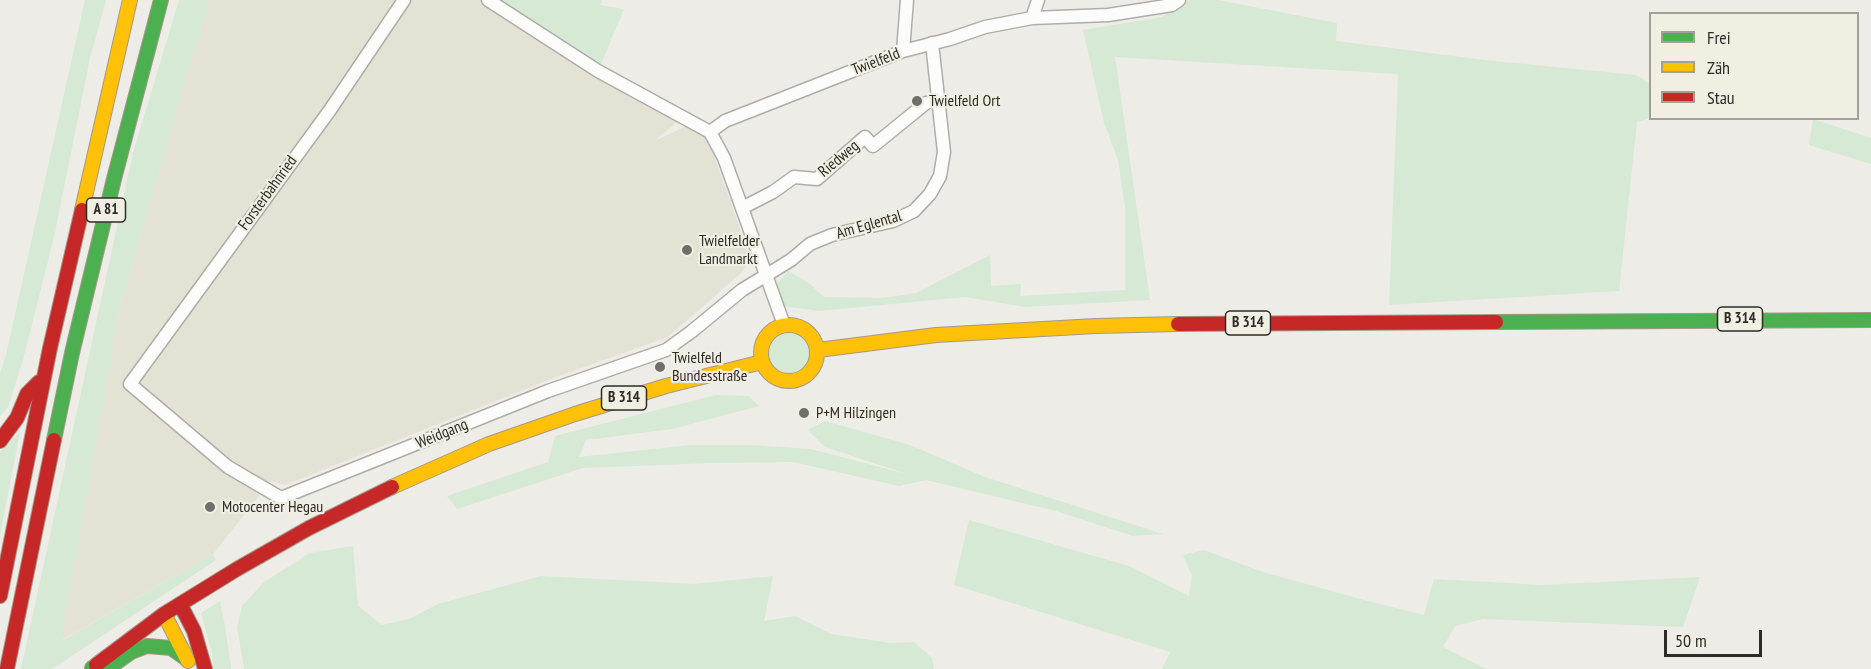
<!DOCTYPE html>
<meta charset="utf-8">
<style>
body{margin:0}
#map{position:relative;width:1871px;height:669px;overflow:hidden;background:#eeece6;font-family:"PT Sans Narrow",sans-serif}
canvas{display:block}
.legend{position:absolute;left:1649px;top:12px;width:210px;height:108px;box-sizing:border-box;background:#f1eee2;border:2px solid #a3a098;margin:0;padding:8px 10px;list-style:none;font-size:18px;color:#2d2c28}
.legend li{display:flex;align-items:center;gap:12px;height:30px}
.legend b{width:30px;border:2px solid #a3a098}
.scale{position:absolute;left:1664px;top:630px;width:98px;height:27px;box-sizing:border-box;border:3px solid #2d2c28;border-top:0;padding-left:8px;font-size:18px;line-height:21px;white-space:nowrap;color:#2d2c28;-webkit-text-stroke:4px #f1eee2;paint-order:stroke}
</style>
<div id="map">
<canvas width="1871" height="669"></canvas>
<ul class="legend">
<li><b style="height:8px;background:#4caf50"></b>Frei</li>
<li><b style="height:8px;background:#ffc107"></b>Zäh</li>
<li><b style="height:8px;background:#c62828"></b>Stau</li>
</ul>
<div class="scale">50 m</div>
</div>
<script>
const ctx = document.querySelector('canvas').getContext('2d');
ctx.lineJoin = 'round';
function fill(path, color) { ctx.fillStyle = color; ctx.fill(path, 'evenodd'); }
const shape = rows => new Path2D(rows.map(r => 'M' + r).join(''));
function strokePath(path, color, width, dash) { ctx.strokeStyle = color; ctx.lineWidth = width; ctx.lineCap = dash ? 'butt' : 'round'; ctx.setLineDash(dash || []); ctx.stroke(path); }
function label(font, color, halo, rows, align = 'center') {
  ctx.font = font + ' "PT Sans Narrow",sans-serif'; ctx.lineWidth = 4.5; ctx.setLineDash([]); ctx.textBaseline = 'middle'; ctx.strokeStyle = halo; ctx.fillStyle = color; for (const [text, x, y, turn = 0] of rows) {
    ctx.save(); ctx.translate(x, y); ctx.rotate((+turn || 0) * Math.PI / 180); ctx.textAlign = isNaN(turn) ? turn : align; if (halo) ctx.strokeText(text, 0, 0); ctx.fillText(text, 0, 0); ctx.restore();
  }
}
const built = shape([
 [209,0,488,0,682,118,654,141,685,127,705,137,713,153,751,260,740,274,668,337,556,377,285,485,271,481,213,554,60,641,119,311]
]);
const green = shape([
 [85,0,106,0,90,58,54,237,23,360,8,407,0,416,0,373,6,355],
 [179,0,209,0,119,311,61,641,213,554,216,560,52,669,21,669,133,153],
 [488,0,602,0,600,5,624,9,598,71],
 [1188,0,1218,0,1337,23,1336,41,1485,60,1636,75,1650,84,1650,118,1637,122,1619,291,1389,305,1398,74,1115,57,1150,300,1026,307,965,297,819,311,783,306,776,285,788,271,810,284,824,297,882,298,916,293,990,255,991,286,1021,284,1020,296,1125,290,1125,207,1118,160,1104,123,1083,30,1162,17],
 [1813,119,1871,138,1871,164,1809,145],
 '768 354a21 21 0 1 1 42 0a21 21 0 1 1-42 0Z',
 [716,395,749,396,759,406,672,429,586,440,579,457,690,445,749,445,811,449,910,475,825,447,808,430,825,421,910,445,985,477,1163,534,1133,536,1056,511,926,480,899,486,793,462,712,463,583,468,457,509,447,496,548,462,555,436],
 [20,432,0,536,0,452],
 [969,520,1129,566,1189,596,1192,576,1183,555,1204,550,1263,572,1364,600,1424,615,1434,579,1542,585,1700,577,1683,627,1483,619,1455,626,1443,647,1486,669,1162,669,1170,652,954,585],
 [353,546,358,606,382,625,409,619,438,604,541,576,695,584,773,576,764,621,795,616,831,634,891,643,914,642,932,658,934,669,244,669,237,627,242,606,264,582,310,553],
 [220,601,225,626,231,669,213,669,212,653,201,613]
]);
const street = shape([
 [404,0,330,110,130,384,228,467,281,498,548,391,666,350,691,332,742,290,791,260,810,244,832,235,893,221,914,211,930,194,940,176,944,152,932,43],
 [488,0,598,71,710,132,724,158,784,325],
 [1032,18,1108,15,1172,5,1179,0],
 [903,51,907,0],
 [710,132,725,121,903,51,950,39,985,27,1032,18,1038,0],
 [742,208,773,192,794,177,817,179,865,137,873,146,926,103]
]);
const fast = shape([
 [1496,322,1871,320],
 [54,440,72,353,114,179,161,0],
 [92,668,113,665,131,652,147,646,171,648,188,660]
]);
const slow = shape([
 [82,210,130,0],
 '761 353a28 28 0 1 1 56 0a28 28 0 1 1-56 0Z',
 [818,350,936,335,1096,326,1178,324],
 [392,487,489,444,575,414,666,386,762,362],
 [164,614,188,661]
]);
const jam = shape([
 [1178,324,1496,322],
 [0,441,17,418,27,394,39,382],
 [0,596,50,348,82,210],
 [180,604,194,631,205,669],
 [96,665,164,614,237,569,309,528,392,487],
 [7,669,54,440]
]);
const markers = [
 [917,101,6,"#716f6a"],
 [687,250,6,"#716f6a"],
 [660,367,6,"#716f6a"],
 [804,413,6,"#716f6a"],
 [210,507,6,"#716f6a"]
];
const shields = [
 [106,210,39],
 [1740,319,45],
 [1248,323,45],
 [624,398,45]
];
const shieldNames = [
 ["A 81",106,210],
 ["B 314",1740,319],
 ["B 314",1248,323],
 ["B 314",624,398]
];
const streetNames = [
 ["Twielfeld",876,62,-21],
 ["Riedweg",839,159,-40],
 ["Forsterbahnried",268,193,-54],
 ["Am Eglental",869,225,-16],
 ["Weidgang",442,434,-22]
];
const poiNames = [
 ["Twielfeld Ort",929,101],
 ["Twielfelder",699,241],
 ["Landmarkt",699,259],
 ["Twielfeld",672,358],
 ["Bundesstraße",672,376],
 ["P+M Hilzingen",816,413],
 ["Motocenter Hegau",222,507]
];
fill(built, '#e4e1d5');
fill(green, '#d5e9d5');
strokePath(street, '#afada9', 15);
strokePath(fast, '#a69888', 16);
strokePath(slow, '#a69888', 16);
strokePath(jam, '#a69888', 16);
strokePath(street, '#fcfcfb', 12);
strokePath(fast, '#4caf50', 14);
strokePath(slow, '#ffc107', 14);
strokePath(jam, '#c62828', 14);
for (const [x, y, r, color] of markers) { const dot = new Path2D(); dot.arc(x, y, r, 0, 2 * Math.PI); ctx.fillStyle = color; ctx.fill(dot); strokePath(dot, '#f1eee2', 2); }
for (const [x, y, w] of shields) { const box = new Path2D(); box.roundRect(x - w / 2, y - 12, w, 24, 4.5); ctx.fillStyle = '#f1eee2'; ctx.fill(box); strokePath(box, '#2d2c28', 1.5); }
label('bold 15px', '#2d2c28', null, shieldNames);
label('16px', '#2d2c28', '#f1eee2', streetNames);
label('16px', '#2d2c28', '#f1eee2', poiNames, 'left');
</script>
